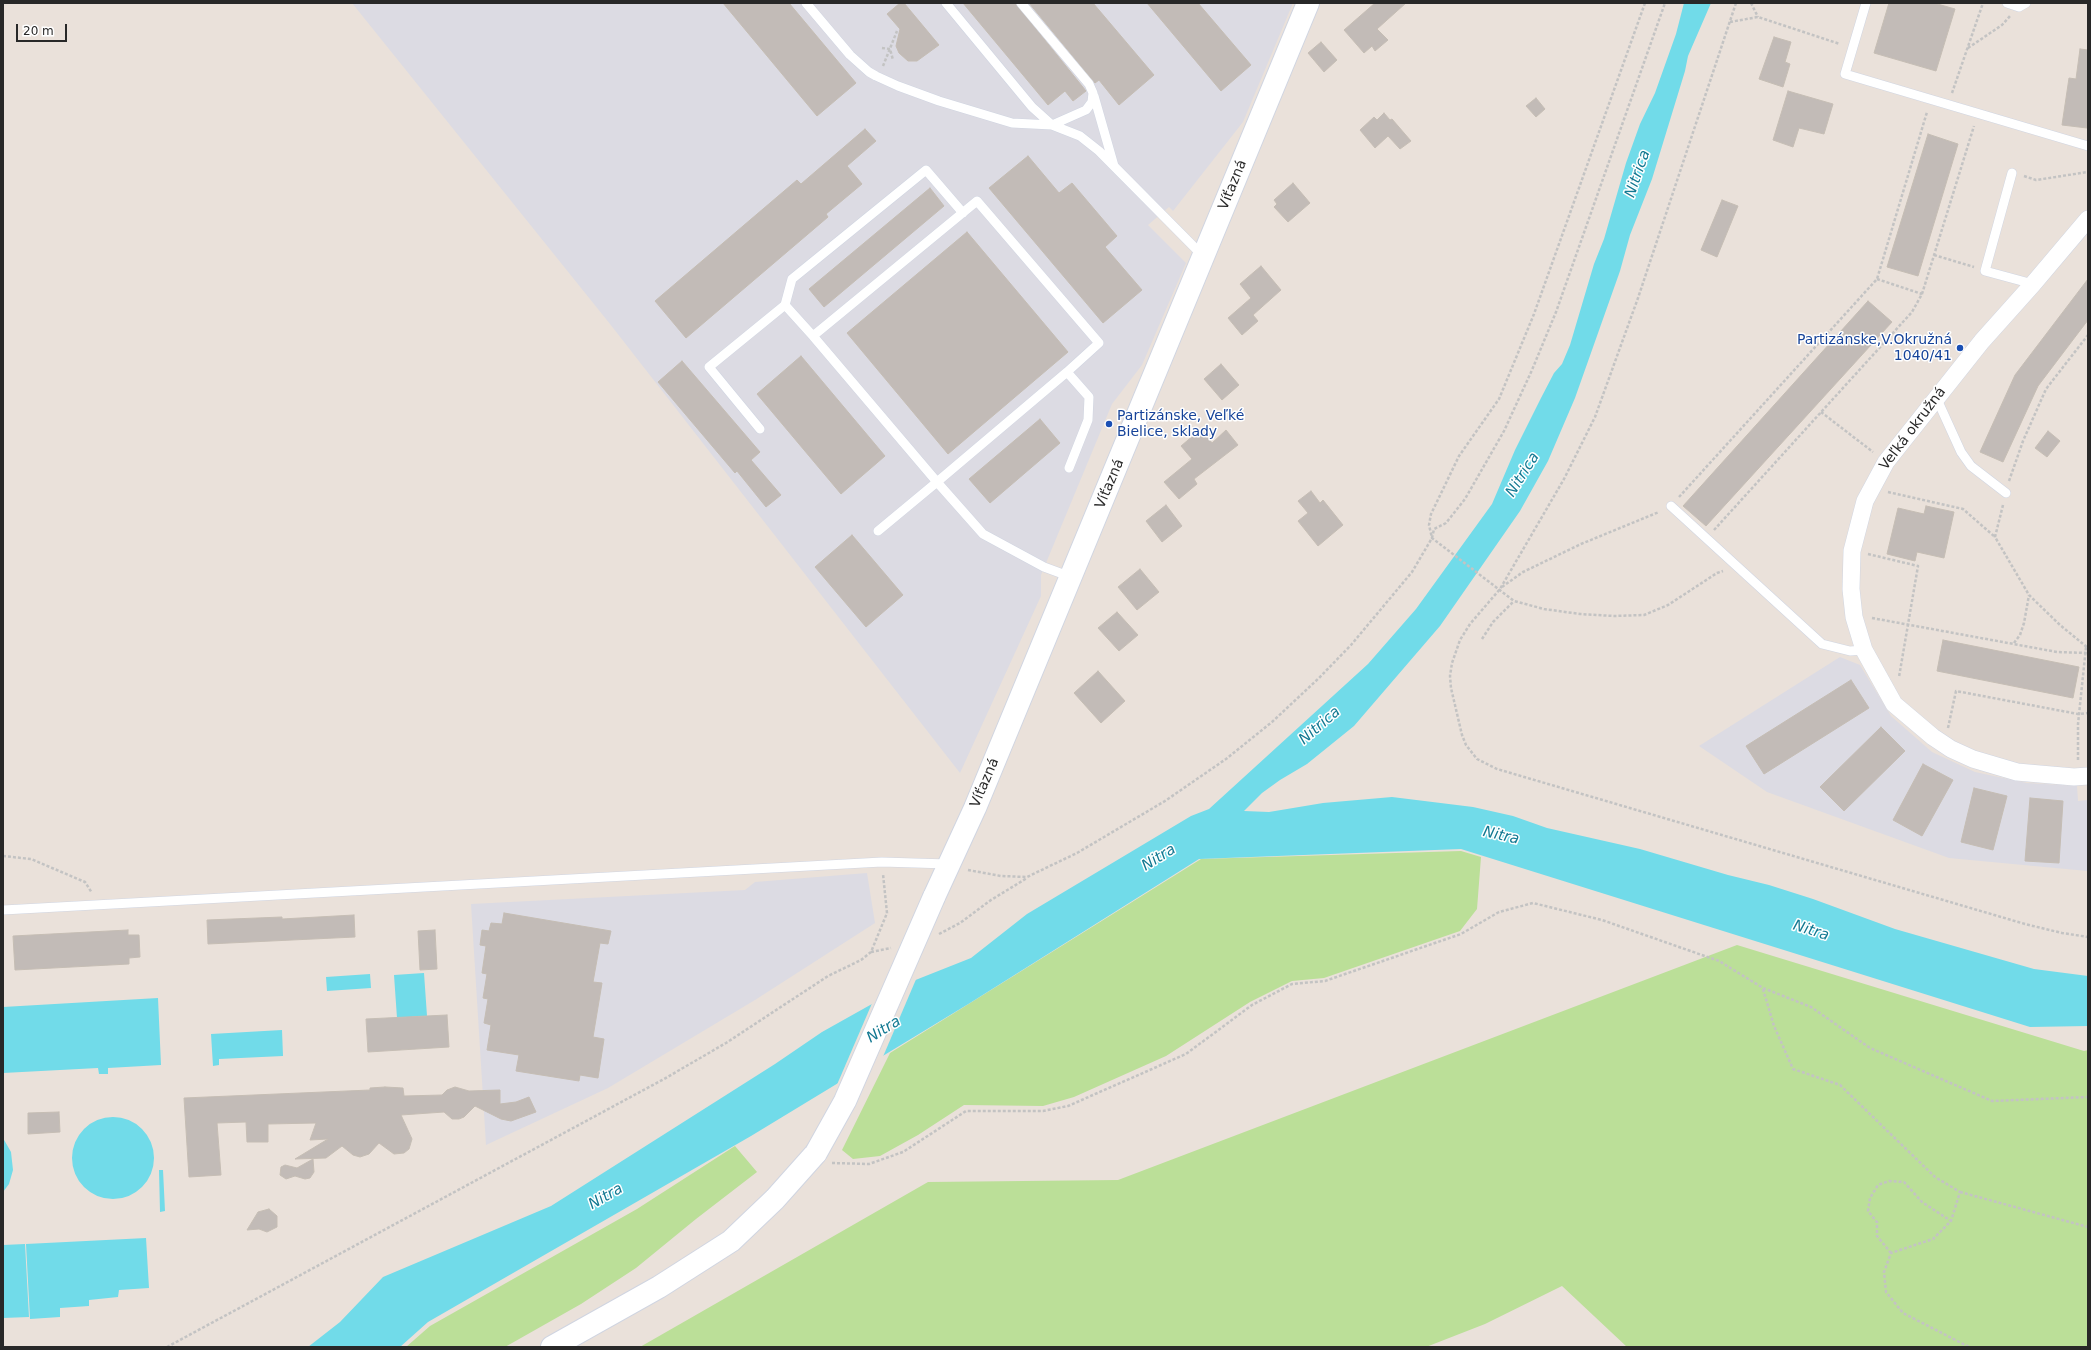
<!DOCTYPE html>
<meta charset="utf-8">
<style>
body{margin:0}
#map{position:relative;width:2091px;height:1350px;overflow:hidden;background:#eae1da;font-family:"DejaVu Sans",sans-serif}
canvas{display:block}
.frame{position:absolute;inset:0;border:4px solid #282828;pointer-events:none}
.scale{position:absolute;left:16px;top:24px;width:51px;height:18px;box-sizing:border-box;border:2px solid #282828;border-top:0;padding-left:5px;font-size:12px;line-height:14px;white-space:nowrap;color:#282828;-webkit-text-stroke:3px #fff;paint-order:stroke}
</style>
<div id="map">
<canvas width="2091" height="1350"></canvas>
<div class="frame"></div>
<div class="scale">20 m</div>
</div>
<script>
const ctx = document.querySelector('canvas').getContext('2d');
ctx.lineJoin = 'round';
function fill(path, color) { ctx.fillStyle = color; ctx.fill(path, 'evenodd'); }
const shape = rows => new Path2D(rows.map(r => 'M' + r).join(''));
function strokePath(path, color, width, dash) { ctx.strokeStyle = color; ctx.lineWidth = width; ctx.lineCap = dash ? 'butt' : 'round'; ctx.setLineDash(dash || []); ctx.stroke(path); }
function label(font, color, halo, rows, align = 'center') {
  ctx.font = font + ' "DejaVu Sans",sans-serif'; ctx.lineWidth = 3; ctx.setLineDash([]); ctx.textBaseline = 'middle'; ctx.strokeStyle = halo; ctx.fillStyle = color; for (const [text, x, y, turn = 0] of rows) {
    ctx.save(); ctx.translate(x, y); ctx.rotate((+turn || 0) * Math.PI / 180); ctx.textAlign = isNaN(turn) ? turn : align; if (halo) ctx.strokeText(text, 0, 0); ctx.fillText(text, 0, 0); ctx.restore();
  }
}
const industrial = shape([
 [352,3,1293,3,1243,122,1173,211,1169,207,1148,225,1186,263,1142,365,1112,404,1041,575,1041,596,960,773,610,324],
 [1840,657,1860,665,1891,716,1932,752,1975,772,2027,783,2077,786,2078,801,2088,800,2087,871,1949,858,1767,792,1699,746],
 [867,873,875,923,755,1000,608,1088,486,1145,471,904,745,890,755,882]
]);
const green = shape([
 [1461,851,1481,857,1477,909,1460,931,1324,978,1292,981,1250,1002,1166,1056,1074,1097,1043,1106,964,1105,918,1135,880,1156,853,1159,842,1150,890,1053,1201,859],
 [1737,945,2084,1051,2088,1050,2088,1347,1627,1347,1562,1286,1485,1324,1426,1347,640,1347,928,1182,1118,1180],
 [735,1146,757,1172,696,1219,636,1268,581,1304,505,1347,406,1347,430,1326,637,1209]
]);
const water = shape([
 [1684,3,1711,3,1688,56,1685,71,1652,179,1630,235,1620,271,1575,398,1548,461,1520,511,1440,626,1354,726,1307,764,1280,780,1262,793,1244,811,1269,812,1323,803,1392,797,1473,807,1513,816,1547,828,1640,849,1728,875,1769,885,1813,899,1895,929,2034,969,2088,976,2088,1026,2030,1027,1461,849,1199,859,970,1003,751,1136,428,1322,400,1347,308,1347,340,1322,383,1277,551,1206,775,1064,822,1032,913,981,971,958,1027,914,1191,816,1209,809,1368,664,1416,609,1492,504,1515,450,1541,398,1554,373,1562,364,1570,345,1594,264,1604,239,1626,163,1640,124,1655,93,1676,34],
 [424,973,427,1016,397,1018,394,975],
 [370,974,371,988,327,991,326,977],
 [158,998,161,1065,108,1068,108,1074,99,1074,98,1068,3,1073,3,1007],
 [282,1030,283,1056,219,1059,219,1065,213,1066,211,1034],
 '72 1158a41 41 0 1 1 82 0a41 41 0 1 1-82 0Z',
 [3,1138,11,1152,13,1170,9,1184,3,1192],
 [159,1170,163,1170,165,1211,160,1212],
 [146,1238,149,1288,119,1290,118,1297,89,1300,89,1306,60,1308,60,1317,30,1319,26,1244],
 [25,1244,29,1317,3,1318,3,1245]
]);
const pier = shape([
 [917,977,882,1059,836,1087,873,1001]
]);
const building = shape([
 [723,3,789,3,856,83,817,116,723,3],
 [900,3,904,3,939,45,917,61,908,61,899,53,896,46,900,29,887,14,900,3],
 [963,3,1015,3,1086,91,1073,101,1065,91,1048,105,963,3],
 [1029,3,1093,3,1154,75,1119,105,1099,80,1095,83,1029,3],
 [1147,3,1198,3,1251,65,1221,91,1147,3],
 [1375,3,1406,3,1377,29,1388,40,1375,51,1372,46,1364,53,1344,30,1375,3],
 [1889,3,1934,3,1955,9,1936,71,1874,53,1889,3],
 [1774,37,1791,42,1785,62,1790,64,1783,87,1759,79,1774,37],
 [1321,42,1337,60,1324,72,1308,53,1321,42],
 [2080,49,2088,50,2087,128,2062,125,2069,78,2076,79,2080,49],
 [1788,91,1833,104,1824,134,1799,128,1793,147,1773,140,1788,91],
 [1536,98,1545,109,1536,117,1526,106,1536,98],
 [1384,113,1390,120,1392,119,1411,141,1400,149,1388,136,1375,148,1360,130,1374,117,1377,120,1384,113],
 [865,129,876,141,847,166,862,184,826,214,828,217,686,338,655,301,797,180,801,184,865,129],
 [1928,134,1958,144,1918,276,1887,267,1928,134],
 [1028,156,1059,193,1072,183,1117,236,1105,247,1142,290,1103,323,989,188,1028,156],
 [1293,183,1310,203,1288,222,1274,207,1277,204,1274,200,1293,183],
 [930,188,944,206,824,307,809,289,930,188],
 [1722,200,1738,206,1717,257,1701,250,1722,200],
 [967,232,1068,352,948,454,847,333,967,232],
 [1261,266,1281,290,1253,315,1258,321,1242,335,1228,318,1251,298,1240,284,1261,266],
 [2088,279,2088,320,2038,386,2003,462,1980,452,2015,375,2088,279],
 [1868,301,1892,322,1706,526,1683,506,1868,301],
 [801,356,885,456,841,494,757,394,801,356],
 [682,361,760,452,751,460,781,495,766,507,737,471,735,473,658,382,682,361],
 [1221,364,1239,385,1222,400,1204,379,1221,364],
 [1040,419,1060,443,990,503,969,479,1040,419],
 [1201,429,1212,443,1226,430,1238,445,1194,479,1197,484,1179,499,1164,482,1192,459,1181,446,1201,429],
 [2048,431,2060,441,2047,457,2035,448,2048,431],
 [1311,491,1320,503,1323,500,1343,525,1318,546,1298,521,1308,513,1298,501,1311,491],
 [1166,505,1182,526,1162,542,1146,521,1166,505],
 [1926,506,1954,512,1944,558,1917,552,1915,561,1887,554,1898,508,1924,514,1926,506],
 [852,535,903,595,866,627,815,567,852,535],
 [1140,569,1159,592,1137,610,1118,587,1140,569],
 [1117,612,1138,635,1119,651,1098,628,1117,612],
 [1943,640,2079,667,2073,698,1937,671,1943,640],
 [1098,671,1125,701,1101,723,1074,693,1098,671],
 [1851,680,1869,708,1764,774,1746,746,1851,680],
 [1881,727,1905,751,1844,811,1820,787,1881,727],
 [1923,764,1953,780,1922,836,1893,820,1923,764],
 [1974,788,2007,796,1993,850,1961,842,1974,788],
 [2030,798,2063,801,2059,863,2025,861,2030,798],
 [504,913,611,931,608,944,600,943,593,982,602,983,593,1037,604,1039,598,1078,580,1075,579,1081,516,1071,519,1055,487,1050,491,1025,484,1023,488,999,483,998,487,974,482,973,486,946,480,945,482,930,489,931,491,923,502,924,504,913],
 [354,915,355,937,208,944,207,920,282,917,282,919,354,915],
 [128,930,128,935,139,935,140,957,129,958,129,964,15,970,13,936,128,930],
 [435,930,437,969,420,970,418,931,435,930],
 [447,1015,449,1047,368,1052,366,1019,447,1015],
 [385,1087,403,1088,404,1096,442,1095,447,1090,455,1087,469,1091,500,1090,500,1104,516,1102,529,1097,536,1112,511,1121,501,1119,475,1106,464,1117,459,1119,452,1119,444,1112,401,1115,412,1139,409,1149,404,1153,394,1154,379,1143,369,1154,360,1157,353,1155,342,1146,326,1158,295,1159,328,1139,310,1140,316,1123,268,1124,268,1142,247,1142,246,1122,217,1123,221,1175,189,1177,184,1098,370,1090,370,1088,385,1087],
 [59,1112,60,1132,28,1134,28,1113,59,1112],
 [313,1159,314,1172,310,1178,305,1179,295,1176,286,1179,280,1175,281,1167,285,1165,297,1168,313,1159],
 [269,1209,277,1216,277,1227,267,1232,259,1229,247,1230,258,1212,269,1209]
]);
const path = shape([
 [1645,3,1534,314,1499,399,1459,456,1431,514,1429,525,1432,538,1514,601,1544,609,1580,614,1614,616,1644,615,1668,605,1717,573,1723,571],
 [1736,3,1638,298,1595,417,1564,479,1500,589,1470,624,1460,640,1452,663,1450,676,1451,688,1462,735,1466,745,1477,759,1497,769,2025,924,2062,933,2088,937],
 [1751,3,1758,17],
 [1730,22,1758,17,1840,44],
 [882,48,890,49,893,60],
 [1968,48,2002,25,2010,16],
 [883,66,897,31],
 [1952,93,1983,3],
 [2024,176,2036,180,2088,172],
 [1934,255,1974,267],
 [1877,279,1922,294],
 [1821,412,1873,452],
 [2009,481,2023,441,2046,389,2088,335],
 [1888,492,1963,509,1995,537],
 [1679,497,1877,279,1927,112],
 [2003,505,1995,537,2029,595,2060,625,2088,648],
 [1714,530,1912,312,1922,294,1974,126],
 [1868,554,1918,566,1899,677],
 [1502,587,1523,572,1581,544,1659,512],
 [1872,618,2057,652,2088,653],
 [1482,639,1493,622,1514,601],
 [2014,643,2020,635,2024,623,2029,595],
 [1948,728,1956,691,2078,714,2088,713],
 [2078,760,2078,724,2086,647],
 [3,856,31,859,85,882,92,893],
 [968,870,1001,876,1027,877,1077,853,1165,801,1226,759,1272,722,1319,678,1351,645,1412,572,1432,538,1434,529,1446,523,1465,499,1504,431,1532,370,1556,312,1665,3],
 [939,934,960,923,991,900,1027,878],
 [871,952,891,948],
 [1763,989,1774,1026,1793,1069,1840,1085,1935,1177,1960,1192,1951,1221,1933,1239,1891,1253,1884,1272,1886,1292,1903,1313,1969,1347],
 [832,1163,869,1164,903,1152,966,1111,1043,1111,1068,1106,1186,1054,1252,1005,1292,984,1325,981,1461,934,1499,912,1533,903,1602,920,1719,961,1763,988,1811,1007,1870,1048,1992,1101,2088,1097],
 [1960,1192,2088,1227],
 [1891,1253,1877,1236,1877,1222,1868,1211,1870,1198,1878,1185,1889,1181,1904,1182,1922,1202,1951,1221],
 [167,1347,664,1079,726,1043,828,976,861,960,871,952,887,913,883,874]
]);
const lane = shape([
 [806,3,850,55,869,72,876,76,898,86,939,101,1012,123,1052,125,1086,110,1092,102,1093,93,1089,84,1021,3],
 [946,3,1032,107,1052,125,1080,136,1099,151,1203,256],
 [1866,3,1845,74,2088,146],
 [2007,3,2019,7,2026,3],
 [1094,96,1114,166],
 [2012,173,1985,271,2033,284],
 [785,305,813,336],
 [1067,372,1089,397,1088,420,1069,468],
 [1936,397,1961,452,1971,466,2006,493],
 [760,429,709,367,785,305,792,279,926,170,963,213],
 [1671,506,1822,644,1850,651,1864,650],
 [878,531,937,482,1067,372,1099,343,977,201,813,336,937,482,983,534,1044,567,1071,577],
 [3,910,882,862,948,864]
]);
const street = shape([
 [2088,219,2033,284,1982,341,1886,462,1865,501,1852,551,1851,589,1854,617,1864,650,1894,704,1933,737,1951,749,1973,759,2017,772,2074,777,2088,776]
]);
const secondary = shape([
 [934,897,975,808,1308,3],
 [552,1347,659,1287,731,1241,775,1199,816,1153]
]);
const secondaryBridge = shape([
 [816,1153,845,1101,934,897]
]);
const markers = [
 [1960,348,4,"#1a4fb4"],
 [1109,424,4,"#1a4fb4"]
];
const streetNames = [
 ["Víťazná",1233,185,-68],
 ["Veľká okružná",1913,429,-53],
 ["Víťazná",1110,484,-67],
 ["Víťazná",985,783,-67]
];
const transitNames = [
 ["Partizánske,V.Okružná",1952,340],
 ["1040/41",1952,356],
 ["Partizánske, Veľké",1117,416,"left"],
 ["Bielice, sklady",1117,432,"left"]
];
const waterNames = [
 ["Nitrica",1638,174,-71],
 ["Nitrica",1523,475,-58],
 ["Nitrica",1320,726,-41],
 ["Nitra",1501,836,13],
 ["Nitra",1159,858,-32],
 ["Nitra",1811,931,17],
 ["Nitra",884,1030,-32],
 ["Nitra",606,1197,-30]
];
fill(industrial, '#dcdbe3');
fill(green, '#bbdf98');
fill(water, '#71dbe9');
fill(pier, '#eae1da');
fill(building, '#c2bbb7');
strokePath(building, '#c5bdb4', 1);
strokePath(lane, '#d0d5e1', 10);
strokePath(street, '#d0d5e1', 18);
strokePath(secondary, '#d0d5e1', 24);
strokePath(path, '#c3c3c3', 2.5, [3, 2]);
strokePath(lane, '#fff', 9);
strokePath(street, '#fff', 17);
strokePath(secondary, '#fff', 22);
strokePath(secondaryBridge, '#d0d5e1', 24, []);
strokePath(secondaryBridge, '#fff', 22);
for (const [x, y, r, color] of markers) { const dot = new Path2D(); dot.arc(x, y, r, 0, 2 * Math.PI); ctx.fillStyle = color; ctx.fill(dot); strokePath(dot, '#fff', 1.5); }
label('14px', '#282828', '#fff', streetNames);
label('14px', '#164399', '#fff', transitNames, 'right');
label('italic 15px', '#137992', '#fff', waterNames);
</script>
